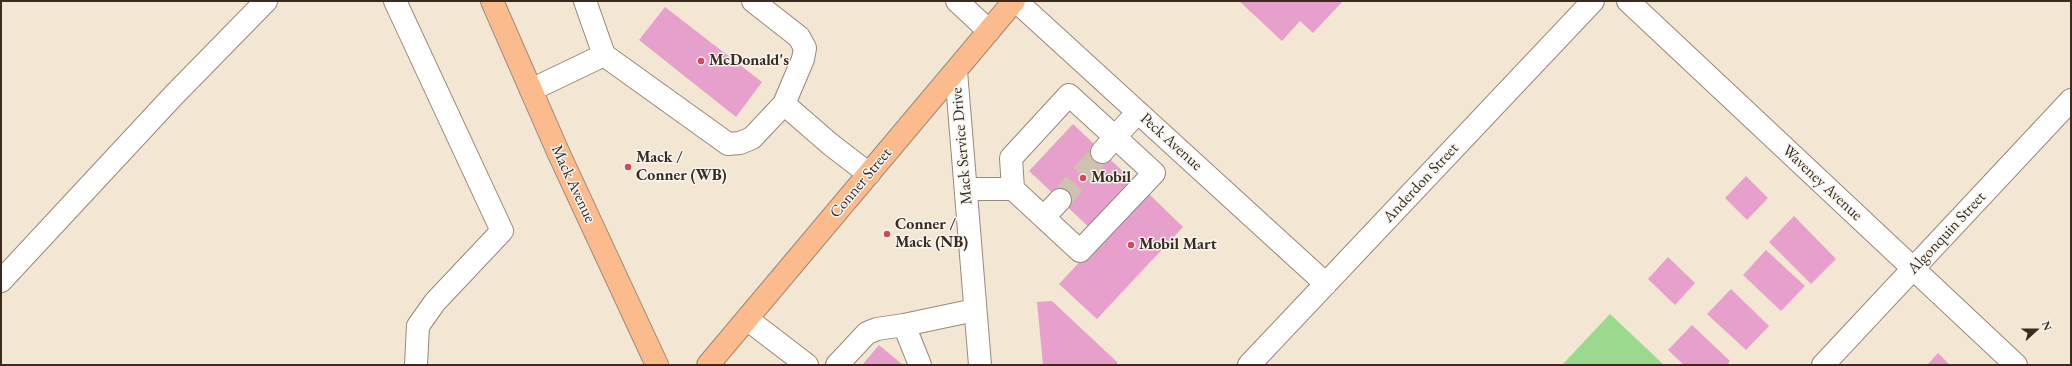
<!DOCTYPE html>
<style>
body{margin:0}
#map{position:relative;width:2072px;height:366px;overflow:hidden;background:#f3e7d3;font-family:"EB Garamond",serif}
canvas{display:block}
.frame{position:absolute;inset:0;border:2px solid #3b2a1e;pointer-events:none}
.north{position:absolute;left:2016px;top:310px;width:40px;height:40px;-webkit-text-stroke:3px #f6f6f2;paint-order:stroke;rotate:69deg;font-size:11px;font-weight:700;line-height:16px;text-align:center;color:#3b2a1e}
.north::after{content:'';display:block;margin:auto;width:14px;height:18px;background:#3b2a1e;clip-path:polygon(50% 0,100% 100%,50% 72%,0 100%)}
</style>
<div id="map">
<canvas width="2072" height="366"></canvas>
<div class="frame"></div>
<div class="north">N</div>
</div>
<script>
const ctx = document.querySelector('canvas').getContext('2d');
ctx.lineJoin = 'round';
function fill(path, color) { ctx.fillStyle = color; ctx.fill(path, 'evenodd'); }
const shape = rows => new Path2D(rows.map(r => 'M' + r).join(''));
function strokePath(path, color, width, dash) { ctx.strokeStyle = color; ctx.lineWidth = width; ctx.lineCap = dash ? 'butt' : 'round'; ctx.setLineDash(dash || []); ctx.stroke(path); }
function label(font, color, halo, rows, align = 'center') {
  ctx.font = font + ' "EB Garamond",serif'; ctx.lineWidth = 3; ctx.setLineDash([]); ctx.textBaseline = 'middle'; ctx.strokeStyle = halo; ctx.fillStyle = color; for (const [text, x, y, turn = 0] of rows) {
    ctx.save(); ctx.translate(x, y); ctx.rotate((+turn || 0) * Math.PI / 180); ctx.textAlign = isNaN(turn) ? turn : align; if (halo) ctx.strokeText(text, 0, 0); ctx.fillText(text, 0, 0); ctx.restore();
  }
}
const green = shape([
 [1610,314,1664,365,1562,365]
]);
const building = shape([
 [1239,1,1343,1,1313,33,1300,21,1282,41],
 [665,7,762,82,736,117,639,40],
 [1073,124,1134,182,1091,229,1029,171],
 [1746,176,1768,198,1747,220,1725,198],
 [1146,191,1183,227,1097,319,1059,284],
 [1794,216,1836,259,1811,284,1769,242],
 [1766,250,1805,286,1781,311,1743,275],
 [1668,257,1695,283,1675,305,1648,279],
 [1731,289,1769,326,1746,350,1707,314],
 [1052,301,1117,362,1117,365,1043,365,1037,302],
 [1692,325,1730,361,1727,365,1684,365,1668,350],
 [879,345,903,365,862,365],
 [1938,353,1950,365,1927,365]
]);
const minorTunnel = shape([
 [1060,200,1102,152]
]);
const minor = shape([
 [395,1,502,231,435,302,418,326,416,365],
 [585,1,604,55,728,144,740,143,752,138,784,104,803,59,805,48,799,37,753,1],
 [957,1,989,31],
 [1016,1,1326,284],
 [1628,1,2016,365],
 [956,71,980,365],
 [531,90,604,55],
 [784,104,830,144,869,174],
 [966,189,1013,189,1011,158,1069,95,1115,137,1138,112],
 [1013,189,1080,251,1154,173,1115,137,1102,152],
 [1044,217,1060,200],
 [1,281,174,95,266,1],
 [747,319,807,365],
 [904,325,920,365],
 [837,365,867,333,877,329,904,325,975,310],
 [1249,365,1593,1],
 [1823,365,2071,100]
]);
const major = shape([
 [492,1,559,154,657,365],
 [708,365,1014,1]
]);
const markers = [
 [701,61,4,"#d1495b"],
 [628,167,4,"#d1495b"],
 [1083,178,4,"#d1495b"],
 [887,234,4,"#d1495b"],
 [1131,245,4,"#d1495b"]
];
const poiNames = [
 ["McDonald's",709,61],
 ["Mack /",636,158],
 ["Conner (WB)",636,176],
 ["Mobil",1091,178],
 ["Conner /",895,225],
 ["Mack (NB)",895,243],
 ["Mobil Mart",1139,245]
];
const streetNames = [
 ["Peck Avenue",1171,142,42],
 ["Mack Service Drive",962,146,-95],
 ["Conner Street",861,183,-50],
 ["Anderdon Street",1421,183,-47],
 ["Waveney Avenue",1822,183,43],
 ["Mack Avenue",573,184,65],
 ["Algonquin Street",1947,233,-47]
];
fill(green, '#9bd98e');
fill(building, '#e6a0cb');
strokePath(minorTunnel, '#cec1af', 22, [22, 11]);
strokePath(minor, '#978878', 24);
strokePath(major, '#978878', 24);
strokePath(minor, '#fff', 22);
strokePath(major, '#fbbb8c', 22);
for (const [x, y, r, color] of markers) { const dot = new Path2D(); dot.arc(x, y, r, 0, 2 * Math.PI); ctx.fillStyle = color; ctx.fill(dot); strokePath(dot, '#f6f6f2', 1.5); }
label('bold 16px', '#3b2a1e', '#f6f6f2', poiNames, 'left');
label('16px', '#3b2a1e', '#f6f6f2', streetNames);
</script>
